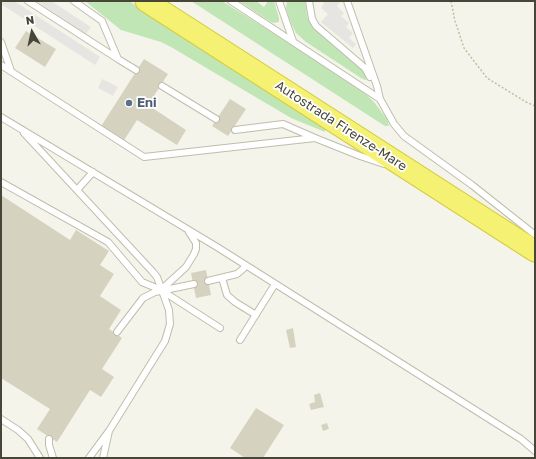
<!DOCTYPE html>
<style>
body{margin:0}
#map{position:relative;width:536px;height:459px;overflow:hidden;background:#f4f4ea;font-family:"Golos Text",sans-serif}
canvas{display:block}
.frame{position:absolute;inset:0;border:2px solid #484638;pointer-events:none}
.north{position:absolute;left:12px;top:12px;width:40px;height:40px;-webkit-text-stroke:3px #fff;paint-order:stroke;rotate:351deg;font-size:11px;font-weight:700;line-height:16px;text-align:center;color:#484638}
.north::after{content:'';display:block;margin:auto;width:14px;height:18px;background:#484638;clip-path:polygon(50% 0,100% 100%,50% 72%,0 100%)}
</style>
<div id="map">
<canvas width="536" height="459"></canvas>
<div class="frame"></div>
<div class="north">N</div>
</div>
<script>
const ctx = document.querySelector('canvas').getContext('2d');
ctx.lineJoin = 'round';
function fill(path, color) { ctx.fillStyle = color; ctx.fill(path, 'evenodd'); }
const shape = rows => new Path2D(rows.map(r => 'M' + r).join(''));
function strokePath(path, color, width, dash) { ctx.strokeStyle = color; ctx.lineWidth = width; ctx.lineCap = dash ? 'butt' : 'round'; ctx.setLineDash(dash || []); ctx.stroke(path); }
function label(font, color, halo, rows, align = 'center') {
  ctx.font = font + ' "Golos Text",sans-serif'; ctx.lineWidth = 3.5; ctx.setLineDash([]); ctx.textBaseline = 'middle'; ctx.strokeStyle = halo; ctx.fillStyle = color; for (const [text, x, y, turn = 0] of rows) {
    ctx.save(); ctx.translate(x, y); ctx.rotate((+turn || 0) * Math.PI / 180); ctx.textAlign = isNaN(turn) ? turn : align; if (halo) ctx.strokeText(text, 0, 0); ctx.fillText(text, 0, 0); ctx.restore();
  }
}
const green = shape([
 [85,1,129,1,325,127,325,132,291,118,171,47,161,42,121,30],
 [191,1,222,1,330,69,367,95,374,102,387,119,389,126,385,126],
 [239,1,256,1,264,7,268,1,274,1,279,18,279,22,274,23,271,22],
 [287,1,305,1,307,16,310,23,358,65,367,76,367,79,365,80,361,78,306,42,296,33,291,23,286,8]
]);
const parking = shape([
 [1,1,14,1,100,57,95,65,1,4],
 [37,1,51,1,91,27,86,34],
 [321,1,341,1,337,6,344,13,341,16,349,23,346,27,353,33,349,38,356,44,353,48,321,22,328,14,321,8,324,3],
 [102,79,118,87,113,96,98,88]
]);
const building = shape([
 [26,31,56,49,45,67,15,48],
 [144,59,168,74,148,105,186,130,177,145,137,120,123,142,100,128],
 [230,99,246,109,228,136,212,126],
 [1,195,70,240,76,230,109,251,100,265,114,274,100,296,121,310,109,329,122,338,102,369,114,377,101,397,90,390,57,442,37,429,50,409,1,378],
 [206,270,211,295,196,298,191,273],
 [293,328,296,347,290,348,286,330],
 [320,393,324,407,311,410,309,404,315,402,314,395],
 [256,408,284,425,263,458,245,458,230,448],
 [327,423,329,429,323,431,321,425]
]);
const path = shape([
 [451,1,455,21,464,48,487,78,526,102,535,106]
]);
const lane = shape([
 [28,1,118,59],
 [74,1,102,21,118,59,136,70],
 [231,1,380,99],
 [279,1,293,41],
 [309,1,312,19,316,26,365,68,370,77],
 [347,1,377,86,380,99,394,124,404,136,472,185,534,234],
 [1,42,11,71],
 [1,65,144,157,315,138],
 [162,86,216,119],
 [1,117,217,247,521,439,535,451],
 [235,130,283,124,315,138,360,156,384,164],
 [24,133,152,271,157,277,169,310,170,324,165,341,109,431],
 [1,182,108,242,142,282,161,290,220,328],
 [77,190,93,172],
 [222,278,227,295,235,302,256,315],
 [208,281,237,274,243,269,245,266],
 [162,289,186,267,194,254,196,249,196,243,189,232],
 [117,332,143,298,155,292,194,284],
 [240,340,275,284],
 [1,419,18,430,28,439,40,458],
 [49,439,49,445,53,458],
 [89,458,109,431,103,458]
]);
const highway = shape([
 [146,1,535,251]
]);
const markers = [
 [129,103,4,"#5c6f8a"]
];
const serviceNames = [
 ["Eni",137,103]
];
const streetNames = [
 ["Autostrada Firenze-Mare",341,126,33]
];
fill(green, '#c1e6b5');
fill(parking, '#e6e5e1');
fill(building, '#d5d3c0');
strokePath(lane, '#bfbead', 8);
strokePath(highway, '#d5cc43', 23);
strokePath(path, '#c0be9f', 1.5, [2, 2]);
strokePath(lane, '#fff', 6);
strokePath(highway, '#f5f273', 21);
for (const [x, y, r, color] of markers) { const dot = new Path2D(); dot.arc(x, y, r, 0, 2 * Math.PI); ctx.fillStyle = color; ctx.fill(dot); strokePath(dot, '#fff', 1.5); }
label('bold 13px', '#4e5e75', '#fff', serviceNames, 'left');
label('13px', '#484638', '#fff', streetNames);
</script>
